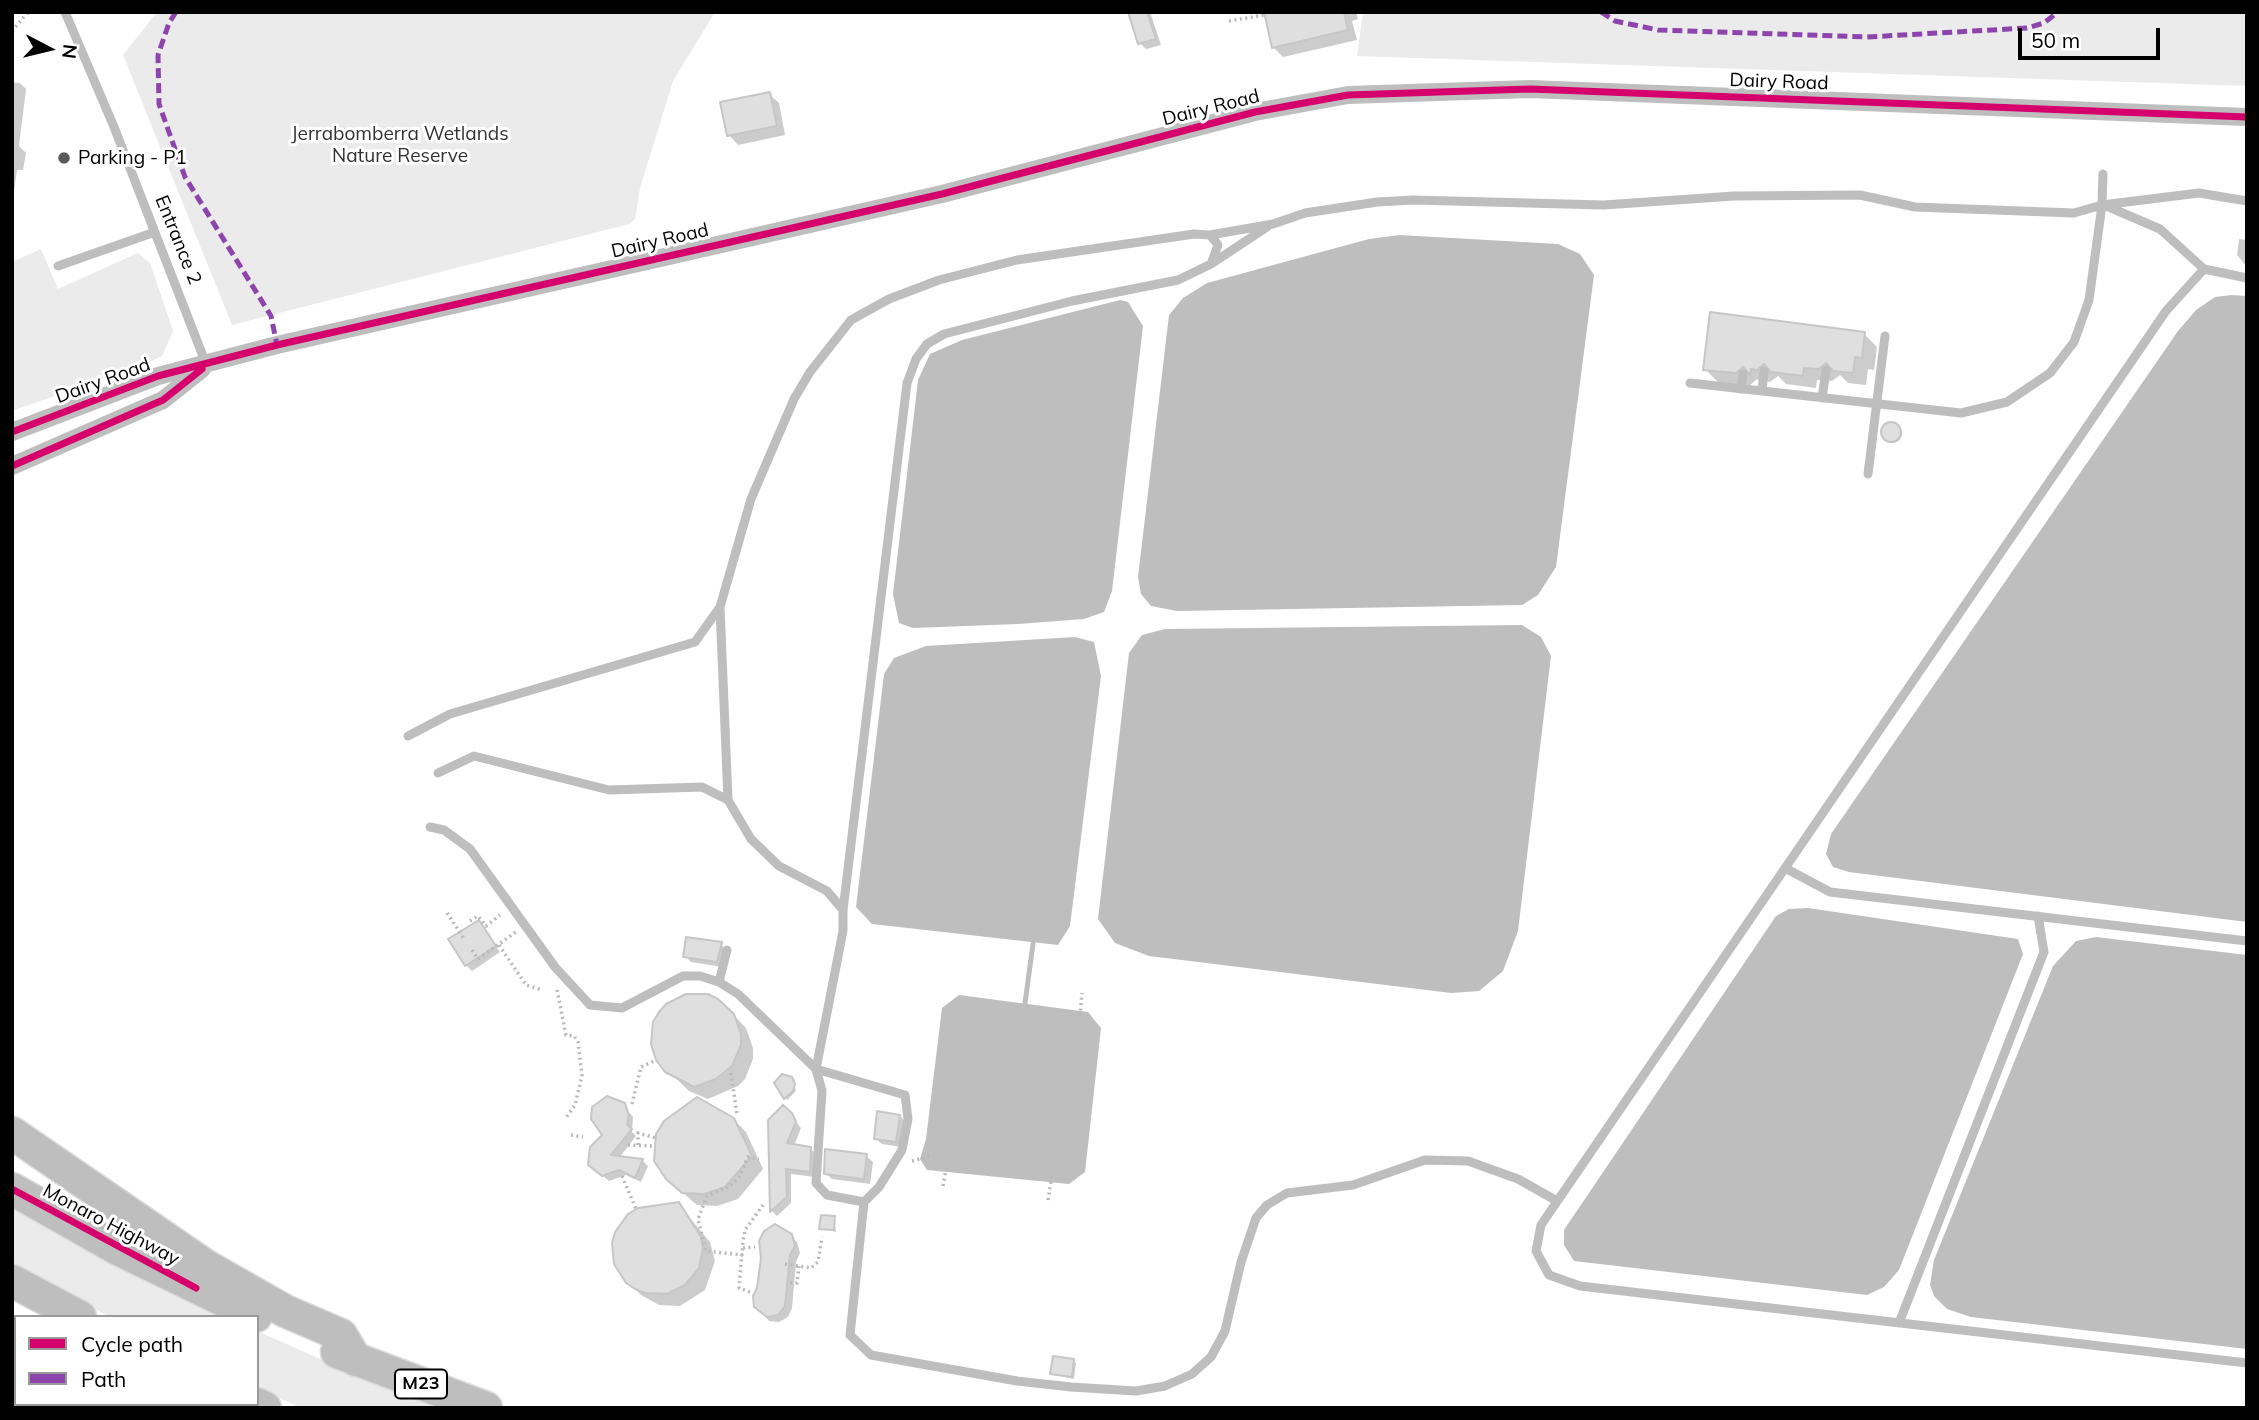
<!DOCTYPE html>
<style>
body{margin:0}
#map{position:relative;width:2259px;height:1420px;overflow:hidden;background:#fff;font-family:Mulish,sans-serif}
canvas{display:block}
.frame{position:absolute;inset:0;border:14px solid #000;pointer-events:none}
.legend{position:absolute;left:14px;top:1315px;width:245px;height:91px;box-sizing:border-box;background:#fff;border:2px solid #999;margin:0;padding:9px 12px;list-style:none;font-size:21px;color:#000}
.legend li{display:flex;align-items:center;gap:14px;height:35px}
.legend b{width:35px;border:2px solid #999}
.north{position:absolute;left:14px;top:14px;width:70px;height:70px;-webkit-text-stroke:5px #fff;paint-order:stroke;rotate:97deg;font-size:19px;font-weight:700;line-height:28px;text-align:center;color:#000}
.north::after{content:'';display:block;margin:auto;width:24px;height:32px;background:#000;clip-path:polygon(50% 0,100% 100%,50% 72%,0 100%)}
.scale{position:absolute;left:2018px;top:28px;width:142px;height:32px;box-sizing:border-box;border:4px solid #000;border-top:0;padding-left:9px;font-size:21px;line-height:24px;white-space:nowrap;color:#000;-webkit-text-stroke:5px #fff;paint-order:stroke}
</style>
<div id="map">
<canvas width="2259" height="1420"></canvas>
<div class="frame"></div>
<ul class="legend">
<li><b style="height:9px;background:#d6006c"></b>Cycle path</li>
<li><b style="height:9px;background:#8e44ad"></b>Path</li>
</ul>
<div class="north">N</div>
<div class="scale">50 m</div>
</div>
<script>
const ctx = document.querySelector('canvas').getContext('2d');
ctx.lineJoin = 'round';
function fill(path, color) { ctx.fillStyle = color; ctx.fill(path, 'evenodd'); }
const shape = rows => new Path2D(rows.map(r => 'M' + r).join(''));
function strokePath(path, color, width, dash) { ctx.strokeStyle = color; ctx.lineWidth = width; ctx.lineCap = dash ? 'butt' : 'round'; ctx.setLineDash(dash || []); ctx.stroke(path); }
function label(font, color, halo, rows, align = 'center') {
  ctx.font = font + ' Mulish,sans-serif'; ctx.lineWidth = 6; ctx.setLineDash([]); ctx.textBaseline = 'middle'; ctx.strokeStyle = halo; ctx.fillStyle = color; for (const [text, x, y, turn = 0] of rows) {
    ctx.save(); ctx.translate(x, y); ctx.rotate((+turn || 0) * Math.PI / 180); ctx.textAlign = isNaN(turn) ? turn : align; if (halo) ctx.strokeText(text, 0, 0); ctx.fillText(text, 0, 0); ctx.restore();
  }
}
const green = shape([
 [157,12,715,12,673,81,640,188,635,219,629,224,232,325,123,55],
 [1363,12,2247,12,2247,86,1357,56],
 [41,249,58,289,138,253,150,263,173,331,162,356,145,364,12,411,12,262],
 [12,1204,228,1317,110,1317,12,1264],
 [257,1331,352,1373,437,1408,301,1408,257,1388]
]);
const water = shape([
 [1399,235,1558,244,1580,254,1594,275,1556,567,1538,595,1522,605,1177,611,1151,606,1141,594,1138,577,1169,315,1183,298,1207,283,1369,239],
 [2232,295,2247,296,2247,922,1849,872,1833,867,1826,854,1831,834,2178,331,2196,310,2215,297],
 [1120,300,1128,302,1143,326,1112,591,1104,612,1084,619,1018,624,913,628,899,623,893,594,918,380,930,354,962,340],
 [1522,625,1541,637,1551,656,1518,931,1503,971,1479,991,1451,993,1149,956,1115,943,1098,919,1129,653,1142,635,1165,629],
 [1075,637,1094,642,1101,676,1070,926,1058,945,872,924,856,907,884,674,894,658,926,646],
 [1808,908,2018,939,2023,954,1899,1270,1884,1287,1867,1295,1574,1261,1564,1245,1564,1230,1776,916,1789,909],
 [2096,937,2247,955,2247,1349,1971,1317,1947,1309,1934,1296,1930,1285,1934,1260,2053,966,2076,941],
 [959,995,1088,1012,1101,1028,1085,1172,1069,1184,927,1170,920,1159,926,1139,942,1008]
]);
const shadow = shape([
 [1130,12,1150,12,1161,45,1146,49,1140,43],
 [1271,12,1356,12,1358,19,1352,21,1357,40,1283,57,1273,47],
 [12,82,20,83,26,89,19,146,26,153,23,170,17,170,12,205],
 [769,94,779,103,785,135,738,145,729,135],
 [2239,239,2247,240,2247,267,2237,255],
 [1864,334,1877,347,1874,370,1868,369,1866,385,1848,383,1840,375,1832,381,1817,380,1816,388,1786,384,1778,376,1770,382,1763,381,1763,385,1757,379,1749,386,1718,382,1705,369],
 '1884 434a9 9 0 1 1 18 0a9 9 0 1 1-18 0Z',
 [478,922,500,952,472,971,466,965],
 [721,944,727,950,723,967,691,962,685,956],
 [726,1007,746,1028,753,1048,753,1059,745,1079,738,1086,708,1099,689,1091,660,1063],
 [792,1078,796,1091,787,1100,776,1086,776,1081],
 [608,1098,619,1100,633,1117,632,1132,636,1136,619,1158,643,1161,648,1166,641,1182,626,1175,609,1181,596,1170],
 [791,1115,801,1128,794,1146,810,1149,816,1154,815,1177,791,1174,791,1203,777,1216,772,1211,770,1121],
 [900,1116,906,1122,902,1147,882,1144,875,1138],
 [733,1119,746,1132,763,1169,738,1199,717,1206,697,1205,682,1192],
 [866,1156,873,1162,870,1184,832,1179,825,1173],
 [678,1204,710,1242,715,1261,705,1290,680,1306,659,1305,641,1295,627,1281,629,1216,649,1206],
 [834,1218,836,1232,821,1228],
 [790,1235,797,1242,800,1253,796,1262,792,1308,788,1317,779,1322,769,1321,754,1302,763,1258],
 [1073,1361,1076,1363,1074,1379,1052,1374]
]);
const stream = shape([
 [1025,1003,1033,944]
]);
const building = shape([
 [1128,12,1147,12,1156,39,1138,44,1128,12],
 [1264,12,1344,12,1348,30,1272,48,1264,12],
 [770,92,777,126,727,136,720,102,770,92],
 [1710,312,1865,332,1862,358,1855,357,1853,373,1833,371,1826,363,1819,369,1804,368,1803,376,1771,372,1764,364,1757,370,1751,369,1750,375,1743,367,1736,373,1703,370,1710,312],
 '1881 432a10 10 0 1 1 20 0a10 10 0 1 1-20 0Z',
 [479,920,496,946,465,966,448,939,479,920],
 [686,937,722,942,717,962,683,957,686,937],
 [686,994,708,994,718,999,734,1014,741,1034,741,1045,732,1066,716,1079,694,1087,665,1072,656,1060,651,1044,653,1022,659,1012,666,1004,686,994],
 [782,1074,792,1077,795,1084,793,1091,784,1099,774,1083,782,1074],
 [607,1096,625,1103,629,1116,627,1125,632,1129,611,1155,643,1159,635,1178,619,1170,602,1176,588,1165,590,1147,602,1135,591,1119,592,1107,607,1096],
 [697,1097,734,1118,752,1156,725,1187,704,1194,682,1193,666,1179,654,1161,656,1134,664,1121,697,1097],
 [783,1105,792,1113,796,1122,787,1143,811,1147,810,1172,786,1169,787,1197,770,1212,768,1120,783,1105],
 [877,1111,900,1115,896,1142,874,1139,877,1111],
 [825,1149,867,1154,864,1179,824,1174,825,1149],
 [679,1202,701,1237,703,1248,699,1268,685,1285,667,1294,645,1293,635,1289,626,1283,614,1264,612,1243,615,1232,628,1214,638,1208,679,1202],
 [821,1215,835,1216,834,1230,819,1229,821,1215],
 [775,1224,792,1234,795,1246,790,1255,785,1306,778,1315,767,1317,754,1307,753,1296,757,1288,761,1258,759,1241,764,1231,775,1224],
 [1053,1356,1074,1359,1072,1377,1050,1374,1053,1356]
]);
const path = shape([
 [1229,21,1264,15],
 [12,31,28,12],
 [447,913,465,940],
 [470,921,478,916,486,926,500,915],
 [499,945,526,985,543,990],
 [472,950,478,959,516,932],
 [557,990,566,1035,574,1036,578,1042,582,1076,575,1105,565,1119],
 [1080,1016,1082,993],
 [731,1073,737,1115],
 [632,1104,641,1067,656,1060],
 [571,1135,583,1137],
 [628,1145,652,1146],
 [638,1145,638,1133,656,1138],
 [912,1161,934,1155],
 [622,1176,636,1209],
 [943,1186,947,1163],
 [1048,1200,1052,1175],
 [743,1248,755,1247],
 [743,1255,706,1251,698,1219,707,1196,730,1186,739,1177,748,1157,759,1159],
 [785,1264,811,1268,818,1262,822,1237],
 [790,1283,797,1283,799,1266],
 [750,1292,739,1288,743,1241,745,1230,763,1205]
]);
const lane = shape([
 [65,12,114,127,206,364],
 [2104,205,2160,229,2204,269,2247,278],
 [1210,235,1218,245,1211,264],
 [58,266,155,232],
 [2204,269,2166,311,1541,1225,1536,1251,1549,1275,1580,1286,2247,1363],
 [1690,383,1961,413,2007,402,2050,373,2074,342,2089,300,2102,205,2103,174],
 [1741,389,1743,374],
 [1762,391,1764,371],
 [1822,398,1826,370],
 [1868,474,1885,336],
 [720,607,728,800],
 [408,736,450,714,695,642,720,607,751,499,794,399,810,372,851,320,889,299,939,280,1017,260,1194,234,1210,235,1273,224,1305,213,1377,202,1413,200,1604,205,1734,196,1860,195,1915,207,2074,213,2102,205,2199,193,2247,201],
 [438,773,474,756,609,790,702,787,728,800,751,839,779,866,827,891,843,910],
 [430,827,444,830,470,849,555,967,590,1005,622,1008,683,976,700,976,719,982,738,994,816,1069,822,1091,816,1183,827,1195,864,1202,850,1335,871,1355,1017,1381,1071,1387,1136,1391,1165,1386,1192,1374,1211,1357,1225,1331,1241,1262,1256,1218,1267,1205,1287,1193,1353,1185,1425,1160,1468,1161,1518,1179,1557,1201],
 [1785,868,1830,892,2247,941],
 [719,982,727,950],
 [816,1069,843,931,843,910,907,383,916,359,927,344,944,334,1072,301,1178,280,1211,264,1267,227],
 [816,1069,905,1095,908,1119,902,1150,879,1187,864,1202],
 [1899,1323,2044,952,2038,916]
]);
const street = shape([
 [12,432,158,376,277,345,942,194,1255,112,1348,95,1530,89,2247,117],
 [12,466,163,400,202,369]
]);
const highway = shape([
 [12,1133,206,1266,285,1311,341,1335,356,1360],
 [12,1189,116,1248,256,1316],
 [12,1281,80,1317],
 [12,1340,16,1342],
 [337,1352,486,1408],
 [192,1404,202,1408],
 [257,1404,265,1408]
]);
const quiet = shape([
 [176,12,169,23,158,55,159,104,185,177,271,316,277,345],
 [1601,12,1615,21,1658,30,1867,37,2027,28,2044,23,2058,12]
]);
const cycleway = shape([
 [12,432,158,376,277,345,942,194,1255,112,1348,95,1530,89,2247,117],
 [12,466,163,400,202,369],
 [12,1189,196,1288]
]);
const markers = [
 [64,158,7,"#595959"]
];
const shields = [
 [421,1384,52]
];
const shieldNames = [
 ["M23",421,1384]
];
const streetNames = [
 ["Dairy Road",1779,82,2],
 ["Dairy Road",1211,108,-14],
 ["Entrance 2",178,240,68],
 ["Dairy Road",660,241,-13],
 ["Dairy Road",103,381,-20],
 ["Monaro Highway",111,1225,28]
];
const parkNames = [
 ["Jerrabomberra Wetlands",400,134],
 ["Nature Reserve",400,156]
];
const poiNames = [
 ["Parking - P1",78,158]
];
fill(green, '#ebebeb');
fill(water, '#bebebe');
fill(shadow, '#0003');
strokePath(stream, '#bebebe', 5);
fill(building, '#dfdfdf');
strokePath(building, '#c6c6c6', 2);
strokePath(highway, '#dbdbdb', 35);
strokePath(path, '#b9b9b9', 3.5, [2, 3.5]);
strokePath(lane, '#bebebe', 9);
strokePath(street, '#bebebe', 18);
strokePath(highway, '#bebebe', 32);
strokePath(quiet, '#8e44ad', 5, [10, 5]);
strokePath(cycleway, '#d6006c', 7);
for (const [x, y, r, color] of markers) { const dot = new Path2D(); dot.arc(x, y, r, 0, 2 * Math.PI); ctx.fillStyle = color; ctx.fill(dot); strokePath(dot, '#fff', 2.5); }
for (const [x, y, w] of shields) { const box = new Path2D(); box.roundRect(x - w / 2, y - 14.5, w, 29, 5); ctx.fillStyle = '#fff'; ctx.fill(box); strokePath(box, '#000', 2); }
label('bold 18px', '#000', null, shieldNames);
label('19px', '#000', '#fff', streetNames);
label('19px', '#323232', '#fff', parkNames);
label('19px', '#000', '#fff', poiNames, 'left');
</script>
